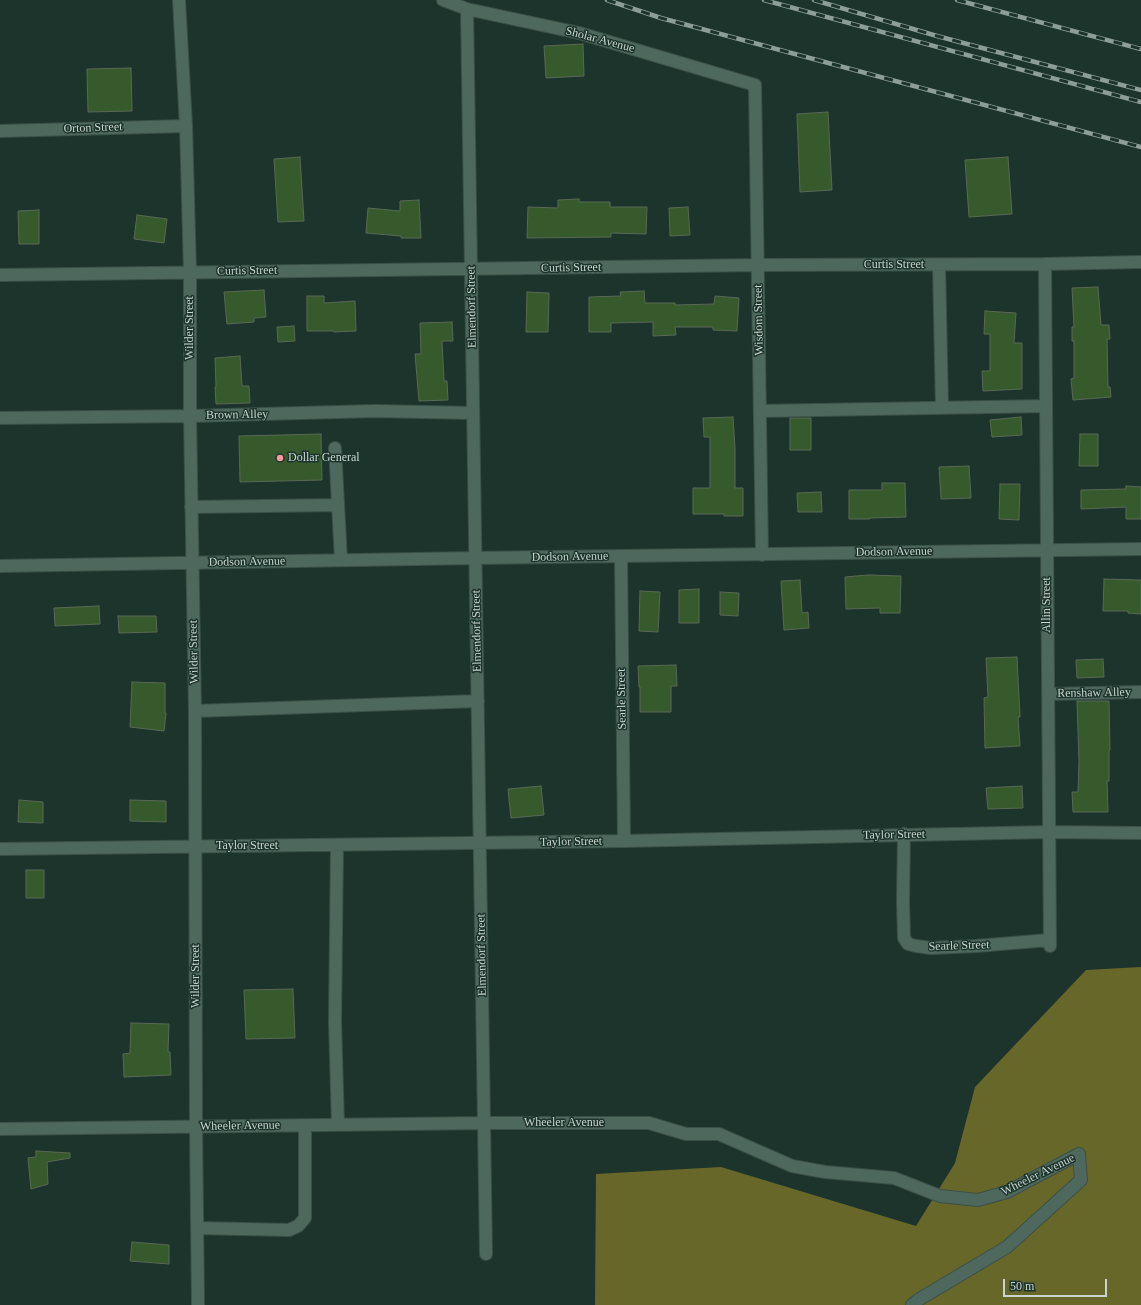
<!DOCTYPE html>
<style>
body{margin:0}
#map{position:relative;width:1141px;height:1305px;overflow:hidden;background:#1d342c;font-family:"Times New Roman",serif}
canvas{display:block}
.scale{position:absolute;left:1003px;top:1279px;width:104px;height:18px;box-sizing:border-box;border:2px solid #c7d5cf;border-top:0;padding-left:5px;font-size:12px;line-height:14px;white-space:nowrap;color:#c7d5cf;-webkit-text-stroke:3px #1d342c;paint-order:stroke}
</style>
<div id="map">
<canvas width="1141" height="1305"></canvas>
<div class="scale">50 m</div>
</div>
<script>
const ctx = document.querySelector('canvas').getContext('2d');
ctx.lineJoin = 'round';
function fill(path, color) { ctx.fillStyle = color; ctx.fill(path, 'evenodd'); }
const shape = rows => new Path2D(rows.map(r => 'M' + r).join(''));
function strokePath(path, color, width, dash) { ctx.strokeStyle = color; ctx.lineWidth = width; ctx.lineCap = dash ? 'butt' : 'round'; ctx.setLineDash(dash || []); ctx.stroke(path); }
function label(font, color, halo, rows, align = 'center') {
  ctx.font = font + ' "Times New Roman",serif'; ctx.lineWidth = 3; ctx.setLineDash([]); ctx.textBaseline = 'middle'; ctx.strokeStyle = halo; ctx.fillStyle = color; for (const [text, x, y, turn = 0] of rows) {
    ctx.save(); ctx.translate(x, y); ctx.rotate((+turn || 0) * Math.PI / 180); ctx.textAlign = isNaN(turn) ? turn : align; if (halo) ctx.strokeText(text, 0, 0); ctx.fillText(text, 0, 0); ctx.restore();
  }
}
const forest = shape([
 [1141,967,1141,1305,595,1305,596,1174,721,1167,916,1226,955,1163,975,1087,1086,970]
]);
const building = shape([
 [583,44,584,76,546,78,544,46,583,44],
 [131,68,132,111,88,112,87,69,131,68],
 [828,112,832,190,800,192,797,114,828,112],
 [300,157,304,221,278,222,274,159,300,157],
 [1008,157,1012,214,969,217,965,160,1008,157],
 [579,199,579,202,610,202,610,207,647,207,646,234,611,233,611,237,527,238,528,207,558,208,558,200,579,199],
 [419,200,421,238,401,238,401,236,366,233,368,208,400,211,400,201,419,200],
 [688,207,690,235,670,236,669,208,688,207],
 [39,210,39,244,19,244,18,211,39,210],
 [137,215,167,219,164,243,134,239,137,215],
 [1098,287,1101,325,1109,325,1110,339,1107,339,1108,387,1110,387,1111,397,1073,400,1071,379,1074,378,1074,341,1072,341,1072,327,1074,327,1072,288,1098,287],
 [264,290,266,317,254,318,254,322,227,324,224,292,264,290],
 [644,291,645,303,675,303,675,305,714,304,715,296,739,298,737,331,713,330,713,327,675,327,676,335,653,336,653,322,611,323,611,332,589,332,589,297,621,296,620,292,644,291],
 [527,292,549,293,548,332,526,332,527,292],
 [307,296,324,296,324,303,355,301,356,331,334,332,334,331,307,331,307,296],
 [985,311,1016,313,1014,343,1022,343,1022,389,983,391,982,371,990,371,990,334,984,334,985,311],
 [452,322,453,341,442,341,444,381,447,381,448,400,419,401,415,354,421,354,420,323,452,322],
 [294,326,295,341,278,342,277,327,294,326],
 [240,356,242,386,249,386,250,403,216,404,215,387,216,387,215,358,240,356],
 [733,417,735,448,735,488,743,488,743,516,724,516,724,514,693,514,693,488,710,488,710,437,704,437,703,418,733,417],
 [1021,417,1022,435,992,437,990,420,1021,417],
 [790,418,811,418,811,450,790,450,790,418],
 [321,434,322,480,240,482,239,436,321,434],
 [1080,434,1098,434,1098,466,1079,466,1080,434],
 [969,466,971,498,941,499,939,467,969,466],
 [882,483,905,483,906,517,870,518,870,519,849,519,849,490,882,490,882,483],
 [1000,484,1020,484,1019,520,999,519,1000,484],
 [1126,486,1141,487,1141,519,1126,519,1126,507,1081,509,1081,490,1126,489,1126,486],
 [821,492,822,512,798,512,797,493,821,492],
 [868,575,901,576,900,613,880,613,880,608,846,609,845,577,868,575],
 [1104,579,1141,580,1141,614,1128,613,1128,611,1103,611,1104,579],
 [800,580,802,613,808,612,809,628,784,630,781,581,800,580],
 [699,589,699,623,679,623,679,590,699,589],
 [640,591,660,592,658,632,639,631,640,591],
 [720,592,739,593,738,616,720,615,720,592],
 [99,606,100,624,55,626,54,608,99,606],
 [118,616,156,616,157,632,119,633,118,616],
 [1017,657,1020,717,1018,717,1020,746,985,748,984,698,988,697,986,658,1017,657],
 [1103,659,1104,677,1077,678,1076,660,1103,659],
 [676,665,677,686,671,686,671,712,640,712,640,687,639,687,638,666,676,665],
 [132,682,165,683,165,713,166,713,164,731,130,727,132,682],
 [1077,701,1109,701,1110,750,1109,751,1109,781,1107,781,1108,812,1073,812,1072,792,1078,792,1079,762,1077,701],
 [541,786,544,815,511,818,508,789,541,786],
 [1022,786,1023,808,988,809,986,788,1022,786],
 [19,800,43,802,43,823,18,822,19,800],
 [130,800,166,801,166,822,130,821,130,800],
 [26,870,44,870,44,898,26,898,26,870],
 [293,989,295,1038,246,1039,244,990,293,989],
 [131,1023,169,1024,168,1052,170,1052,171,1075,124,1077,123,1054,130,1053,131,1023],
 [36,1151,70,1153,70,1158,47,1162,48,1184,31,1189,28,1158,36,1157,36,1151],
 [132,1242,169,1245,169,1264,130,1261,132,1242]
]);
const minor = shape([
 [179,0,186,126,190,272,190,416,195,711,196,1127,198,1305],
 [443,0,467,9,579,33,755,85,762,555],
 [467,9,486,1254],
 [0,131,186,126],
 [1045,264,1050,946],
 [939,265,942,408],
 [0,275,758,265,1045,264,1141,262],
 [760,411,1046,406],
 [0,418,190,416,375,411,473,413],
 [335,448,341,560],
 [191,507,338,505],
 [621,556,624,841],
 [0,566,475,558,1141,549],
 [1048,694,1141,692],
 [195,711,478,701],
 [904,834,903,902,904,938,908,944,916,946,931,948,976,946,1049,940],
 [337,845,335,1022,338,1125],
 [0,849,624,841,1049,832,1141,833],
 [0,1129,484,1123,649,1123,686,1134,719,1134,792,1166,825,1172,894,1178,940,1196,978,1200,1007,1192,1079,1154,1081,1180,1007,1247,918,1300,912,1305],
 [197,1228,289,1230,298,1226,305,1218,305,1126]
]);
const rail = shape([
 [607,0,661,18,1141,147],
 [764,0,1141,102],
 [814,0,937,36,1141,90],
 [957,0,1141,49]
]);
const markers = [
 [280,458,4,"#f59b99"]
];
const streetNames = [
 ["Sholar Avenue",600,40,15],
 ["Orton Street",93,128,-2],
 ["Curtis Street",894,265],
 ["Curtis Street",571,268,-1],
 ["Curtis Street",247,271,-1],
 ["Elmendorf Street",472,307,-91],
 ["Wisdom Street",759,320,-91],
 ["Wilder Street",190,328,-90],
 ["Brown Alley",237,415,-1],
 ["Dodson Avenue",894,552,-1],
 ["Dodson Avenue",570,557,-1],
 ["Dodson Avenue",247,562,-1],
 ["Allin Street",1047,605,-90],
 ["Elmendorf Street",477,631,-91],
 ["Wilder Street",194,652,-91],
 ["Renshaw Alley",1094,693,-1],
 ["Searle Street",622,699,-91],
 ["Taylor Street",894,835,-1],
 ["Taylor Street",571,842,-1],
 ["Taylor Street",247,846],
 ["Searle Street",959,946,-2],
 ["Elmendorf Street",482,955,-91],
 ["Wilder Street",196,976,-90],
 ["Wheeler Avenue",564,1123],
 ["Wheeler Avenue",240,1126,-1],
 ["Wheeler Avenue",1038,1175,-26]
];
const poiNames = [
 ["Dollar General",288,458]
];
fill(forest, '#67672a');
fill(building, '#375a2c');
strokePath(building, '#5a6856', 1);
strokePath(minor, '#3b5048', 14);
strokePath(minor, '#4f685e', 12);
strokePath(rail, '#8d9e98', 4.5);
strokePath(rail, '#1d342c', 3, [9]);
for (const [x, y, r, color] of markers) { const dot = new Path2D(); dot.arc(x, y, r, 0, 2 * Math.PI); ctx.fillStyle = color; ctx.fill(dot); strokePath(dot, '#1d342c', 1.5); }
label('12px', '#c7d5cf', '#1d342c', streetNames);
label('12px', '#c7d5cf', '#1d342c', poiNames, 'left');
</script>
